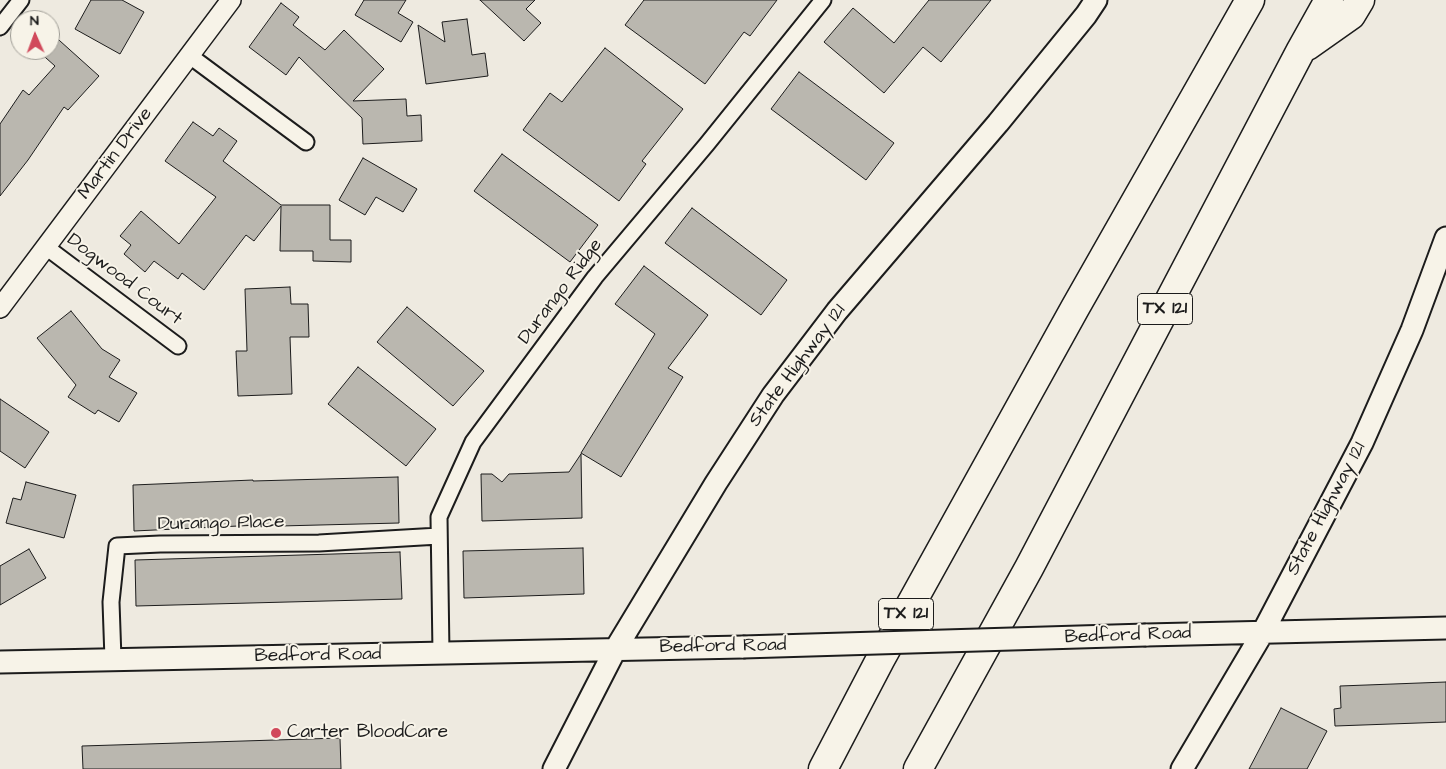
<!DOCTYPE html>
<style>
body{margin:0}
#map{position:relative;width:1446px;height:769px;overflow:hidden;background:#eeeae0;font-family:"Architects Daughter",sans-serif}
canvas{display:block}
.north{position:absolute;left:10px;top:10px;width:50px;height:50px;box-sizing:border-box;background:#f7f3e8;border:1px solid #9f9d96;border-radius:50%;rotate:358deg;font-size:14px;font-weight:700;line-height:20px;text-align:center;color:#1c1c1c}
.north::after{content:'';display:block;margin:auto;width:18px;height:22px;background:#d1495b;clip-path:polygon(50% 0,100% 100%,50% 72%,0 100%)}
</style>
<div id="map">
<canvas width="1446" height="769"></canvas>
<div class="north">N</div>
</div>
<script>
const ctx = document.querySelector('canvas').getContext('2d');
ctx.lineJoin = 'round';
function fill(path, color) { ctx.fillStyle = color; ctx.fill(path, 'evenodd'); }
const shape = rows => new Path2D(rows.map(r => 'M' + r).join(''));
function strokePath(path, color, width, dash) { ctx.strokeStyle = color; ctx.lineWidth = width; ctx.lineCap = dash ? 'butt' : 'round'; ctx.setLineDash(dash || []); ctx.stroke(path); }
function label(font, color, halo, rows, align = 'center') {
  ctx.font = font + ' "Architects Daughter",sans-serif'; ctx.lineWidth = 4; ctx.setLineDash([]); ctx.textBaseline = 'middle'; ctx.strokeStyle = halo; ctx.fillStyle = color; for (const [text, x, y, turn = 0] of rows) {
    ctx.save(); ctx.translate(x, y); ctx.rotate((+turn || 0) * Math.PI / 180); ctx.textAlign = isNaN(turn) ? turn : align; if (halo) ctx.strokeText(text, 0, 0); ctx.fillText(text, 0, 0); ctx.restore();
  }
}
const building = shape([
 [91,0,122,0,144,12,120,54,75,29,91,0],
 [364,0,406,0,398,13,413,22,401,42,355,15,364,0],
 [480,0,535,0,526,9,541,23,524,41,480,0],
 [644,0,777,0,750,36,744,32,705,84,625,25,644,0],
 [929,0,991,0,941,62,923,47,884,93,824,42,853,8,894,43,929,0],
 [281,3,299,17,293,25,325,50,344,30,384,69,353,101,406,99,407,116,421,115,422,141,363,144,362,118,299,57,286,75,249,47,281,3],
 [467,19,472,55,485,53,488,76,426,84,418,25,445,42,442,22,467,19],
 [50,32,99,76,68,110,64,107,28,160,0,196,0,124,23,90,29,95,55,66,37,50,50,50,50,32],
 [605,48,683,109,642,161,646,164,619,201,523,130,550,93,562,102,605,48],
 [799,72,894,143,866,180,771,109,799,72],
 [193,122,213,136,219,128,237,141,223,161,281,205,330,205,330,240,351,240,351,262,313,261,313,251,280,251,281,206,254,241,246,235,204,290,182,273,178,279,154,261,145,272,124,254,131,245,120,236,141,211,179,244,216,197,165,161,193,122],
 [502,154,598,225,570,262,474,191,502,154],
 [363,158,417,189,403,212,376,197,365,215,339,200,363,158],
 [692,208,787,280,761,315,665,243,692,208],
 [644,266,708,315,668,368,683,377,621,477,581,453,655,334,615,304,644,266],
 [290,287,291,304,308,304,309,337,290,337,292,394,238,396,236,351,247,351,245,289,290,287],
 [407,307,484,371,453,406,377,342,407,307],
 [71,311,102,349,120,360,109,377,137,393,119,422,98,410,95,414,68,397,76,385,37,338,71,311],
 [358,367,436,429,406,466,328,404,358,367],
 [0,399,49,432,25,468,0,451,0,399],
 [581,454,582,518,482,521,481,474,492,474,502,482,509,474,569,472,581,454],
 [398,477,399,523,280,526,280,524,134,531,133,485,253,480,253,481,398,477],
 [26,482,76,495,64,538,6,523,13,498,21,500,26,482],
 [583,548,584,594,464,598,463,551,583,548],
 [29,549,46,578,0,605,0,566,29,549],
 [400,552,402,599,136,606,135,560,400,552],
 [1446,682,1446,722,1335,726,1334,709,1341,708,1340,686,1446,682],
 [1281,708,1327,731,1307,769,1249,769,1281,708],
 [340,738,341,769,83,769,82,746,340,738]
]);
const minor = shape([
 [0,27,21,0],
 [190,56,306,142],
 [46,247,178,346],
 [441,653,439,517,473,442,595,277,707,144,823,0],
 [113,659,111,602,117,546,160,544,319,543,439,536]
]);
const tertiary = shape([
 [0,308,231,0]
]);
const secondary = shape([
 [1146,635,1446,628],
 [0,662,743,647],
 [554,769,615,650,716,483,773,395,837,311,998,123,1086,15,1096,0],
 [1182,769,1263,632,1362,443,1412,330,1446,238]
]);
const motorway = shape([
 [1307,46,1351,15,1360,0],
 [823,769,880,660,1075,308,1250,0],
 [918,769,1029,568,1301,50,1329,0]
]);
const secondaryBridge = shape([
 [743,647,1146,635]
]);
const markers = [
 [276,733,6,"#d1495b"]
];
const shields = [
 [1165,309,55],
 [906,614,55]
];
const shieldNames = [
 ["TX 121",1165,309],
 ["TX 121",906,614]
];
const streetNames = [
 ["Martin Drive",116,154,-53],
 ["Dogwood Court",124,280,37],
 ["Durango Ridge",561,292,-53],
 ["State Highway 121",798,366,-53],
 ["State Highway 121",1327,509,-62],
 ["Durango Place",221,524,-1],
 ["Bedford Road",1128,636,-2],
 ["Bedford Road",723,647,-1],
 ["Bedford Road",318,656,-1]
];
const poiNames = [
 ["Carter BloodCare",287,733]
];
fill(building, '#bab7af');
strokePath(building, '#1c1c1c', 1);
strokePath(minor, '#1c1c1c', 19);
strokePath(tertiary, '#1c1c1c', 22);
strokePath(secondary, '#1c1c1c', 25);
strokePath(motorway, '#1c1c1c', 31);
strokePath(minor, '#f7f3e8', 15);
strokePath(tertiary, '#f7f3e8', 19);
strokePath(secondary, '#f7f3e8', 21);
strokePath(motorway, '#f7f3e8', 28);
strokePath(secondaryBridge, '#1c1c1c', 25, []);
strokePath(secondaryBridge, '#f7f3e8', 21);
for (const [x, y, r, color] of markers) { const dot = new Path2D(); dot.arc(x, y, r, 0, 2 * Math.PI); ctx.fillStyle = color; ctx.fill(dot); strokePath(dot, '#f7f3e8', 2); }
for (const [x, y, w] of shields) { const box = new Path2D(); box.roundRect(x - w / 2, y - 15.5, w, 31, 4); ctx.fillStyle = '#f7f3e8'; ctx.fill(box); strokePath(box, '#1c1c1c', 1); }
label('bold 18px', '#1c1c1c', null, shieldNames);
label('19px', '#1c1c1c', '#f7f3e8', streetNames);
label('19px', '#1c1c1c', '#f7f3e8', poiNames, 'left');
</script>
